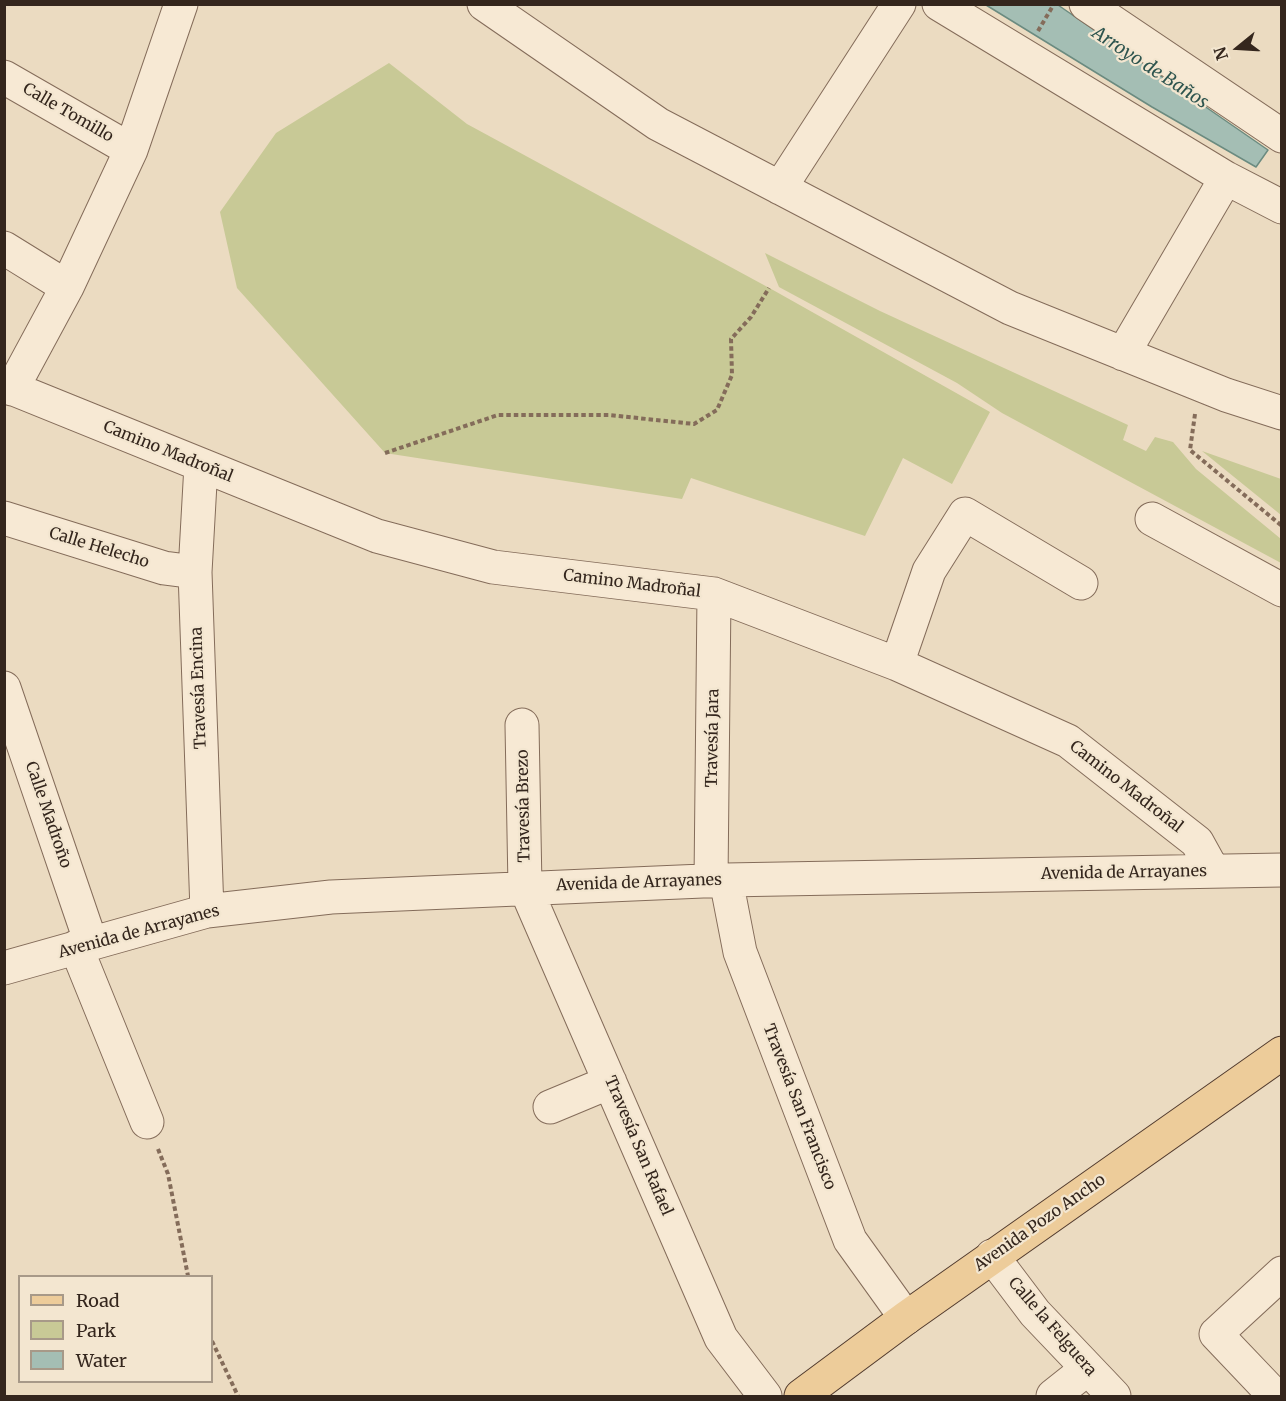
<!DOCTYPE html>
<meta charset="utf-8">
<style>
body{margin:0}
#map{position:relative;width:1286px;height:1401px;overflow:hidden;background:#ebdbc1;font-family:Merriweather,serif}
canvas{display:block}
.frame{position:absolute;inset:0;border:6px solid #34261d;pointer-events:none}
.legend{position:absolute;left:18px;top:1275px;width:195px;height:108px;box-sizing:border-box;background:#f3e6d0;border:2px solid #a79988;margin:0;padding:8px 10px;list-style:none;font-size:18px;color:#34261d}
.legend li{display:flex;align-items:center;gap:12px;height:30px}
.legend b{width:30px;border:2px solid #a79988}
.north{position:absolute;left:1208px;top:18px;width:60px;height:60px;-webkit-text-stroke:4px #f3e6d0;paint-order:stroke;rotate:252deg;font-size:16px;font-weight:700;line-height:24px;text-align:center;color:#34261d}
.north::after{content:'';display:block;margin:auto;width:21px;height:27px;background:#34261d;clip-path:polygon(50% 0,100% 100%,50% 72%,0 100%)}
</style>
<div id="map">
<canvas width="1286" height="1401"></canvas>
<div class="frame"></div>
<ul class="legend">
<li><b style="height:8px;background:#edcc9a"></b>Road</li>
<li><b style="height:16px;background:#c8c996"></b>Park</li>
<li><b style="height:16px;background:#a4beb4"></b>Water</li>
</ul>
<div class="north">N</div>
</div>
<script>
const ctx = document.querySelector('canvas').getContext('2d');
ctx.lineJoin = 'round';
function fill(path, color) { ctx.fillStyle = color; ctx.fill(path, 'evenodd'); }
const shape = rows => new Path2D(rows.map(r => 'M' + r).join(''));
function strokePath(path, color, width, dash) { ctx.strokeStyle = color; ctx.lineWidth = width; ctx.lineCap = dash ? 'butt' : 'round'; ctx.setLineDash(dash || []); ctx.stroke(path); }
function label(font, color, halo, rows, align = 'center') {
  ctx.font = font + ' Merriweather,serif'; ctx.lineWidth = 4.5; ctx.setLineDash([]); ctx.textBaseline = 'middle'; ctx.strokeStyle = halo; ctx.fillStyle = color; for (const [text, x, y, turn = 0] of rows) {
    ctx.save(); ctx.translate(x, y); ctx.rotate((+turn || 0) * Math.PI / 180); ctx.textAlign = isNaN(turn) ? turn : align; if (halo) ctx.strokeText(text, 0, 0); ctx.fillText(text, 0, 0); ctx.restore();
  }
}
const green = shape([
 [389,63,467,124,773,290,990,412,952,484,903,458,865,536,691,478,682,499,385,453,237,288,220,212,276,133],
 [765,253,880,311,1128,425,1123,440,1146,451,1155,437,1173,442,1196,469,1281,539,1281,563,1002,413,957,383,779,287],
 [1202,451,1281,479,1281,515]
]);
const water = shape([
 [986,5,1058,5,1268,150,1256,167,1152,107,986,5]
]);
const path = shape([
 [1038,31,1054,4],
 [1195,414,1190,450,1282,526],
 [385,453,498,415,609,415,694,424,717,410,732,375,731,339,751,317,769,288],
 [158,1149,168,1174,188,1276],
 [212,1341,238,1396]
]);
const minor = shape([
 [484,4,658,124,1010,308,1226,395,1282,413],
 [939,4,1226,178,1282,207],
 [1086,4,1282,136],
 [4,77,131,150],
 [780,188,899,4],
 [4,248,67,287],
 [1123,354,1226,178],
 [4,385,377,536,493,567,714,594,897,664,1068,741,1197,842,1213,871],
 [12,389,67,287,131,150,181,4],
 [201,465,195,572,207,911],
 [4,518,164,568,195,572],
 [1152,519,1282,590],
 [897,664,929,571,965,514,1081,583],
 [4,688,91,943],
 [522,725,525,887,721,1338,765,1396],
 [726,880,740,952,850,1240,906,1318],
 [711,881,714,594],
 [76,947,147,1122],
 [4,968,207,911,331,897,726,880,1282,870],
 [550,1107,610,1082],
 [992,1256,1035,1313,1114,1396],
 [1053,1396,1087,1369],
 [1275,1396,1216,1334,1282,1273]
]);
const major = shape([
 [801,1396,906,1318,1282,1053]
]);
const streetNames = [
 ["Calle Tomillo",68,113,30],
 ["Camino Madroñal",168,452,22],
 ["Calle Helecho",99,548,17],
 ["Camino Madroñal",632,584,7],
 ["Travesía Encina",199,688,-92],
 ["Travesía Jara",713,738,-89],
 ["Camino Madroñal",1126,787,38],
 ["Travesía Brezo",524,806,-91],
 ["Calle Madroño",48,815,71],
 ["Avenida de Arrayanes",1124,873,-1],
 ["Avenida de Arrayanes",639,883,-2],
 ["Avenida de Arrayanes",139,932,-15],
 ["Travesía San Francisco",799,1107,69],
 ["Travesía San Rafael",638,1146,67],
 ["Avenida Pozo Ancho",1040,1223,-35],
 ["Calle la Felguera",1052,1327,49]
];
const waterNames = [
 ["Arroyo de Baños",1150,68,33]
];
fill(green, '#c8c996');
fill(water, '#a4beb4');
strokePath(water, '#6b8b80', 1.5);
strokePath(minor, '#846c5a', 35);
strokePath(major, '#523b2e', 35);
strokePath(path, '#846c5a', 4, [4.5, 3]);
strokePath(minor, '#f7e9d4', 33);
strokePath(major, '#edcc9a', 33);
label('16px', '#34261d', '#f3e6d0', streetNames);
label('italic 18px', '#2d544e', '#f3e6d0', waterNames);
</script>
